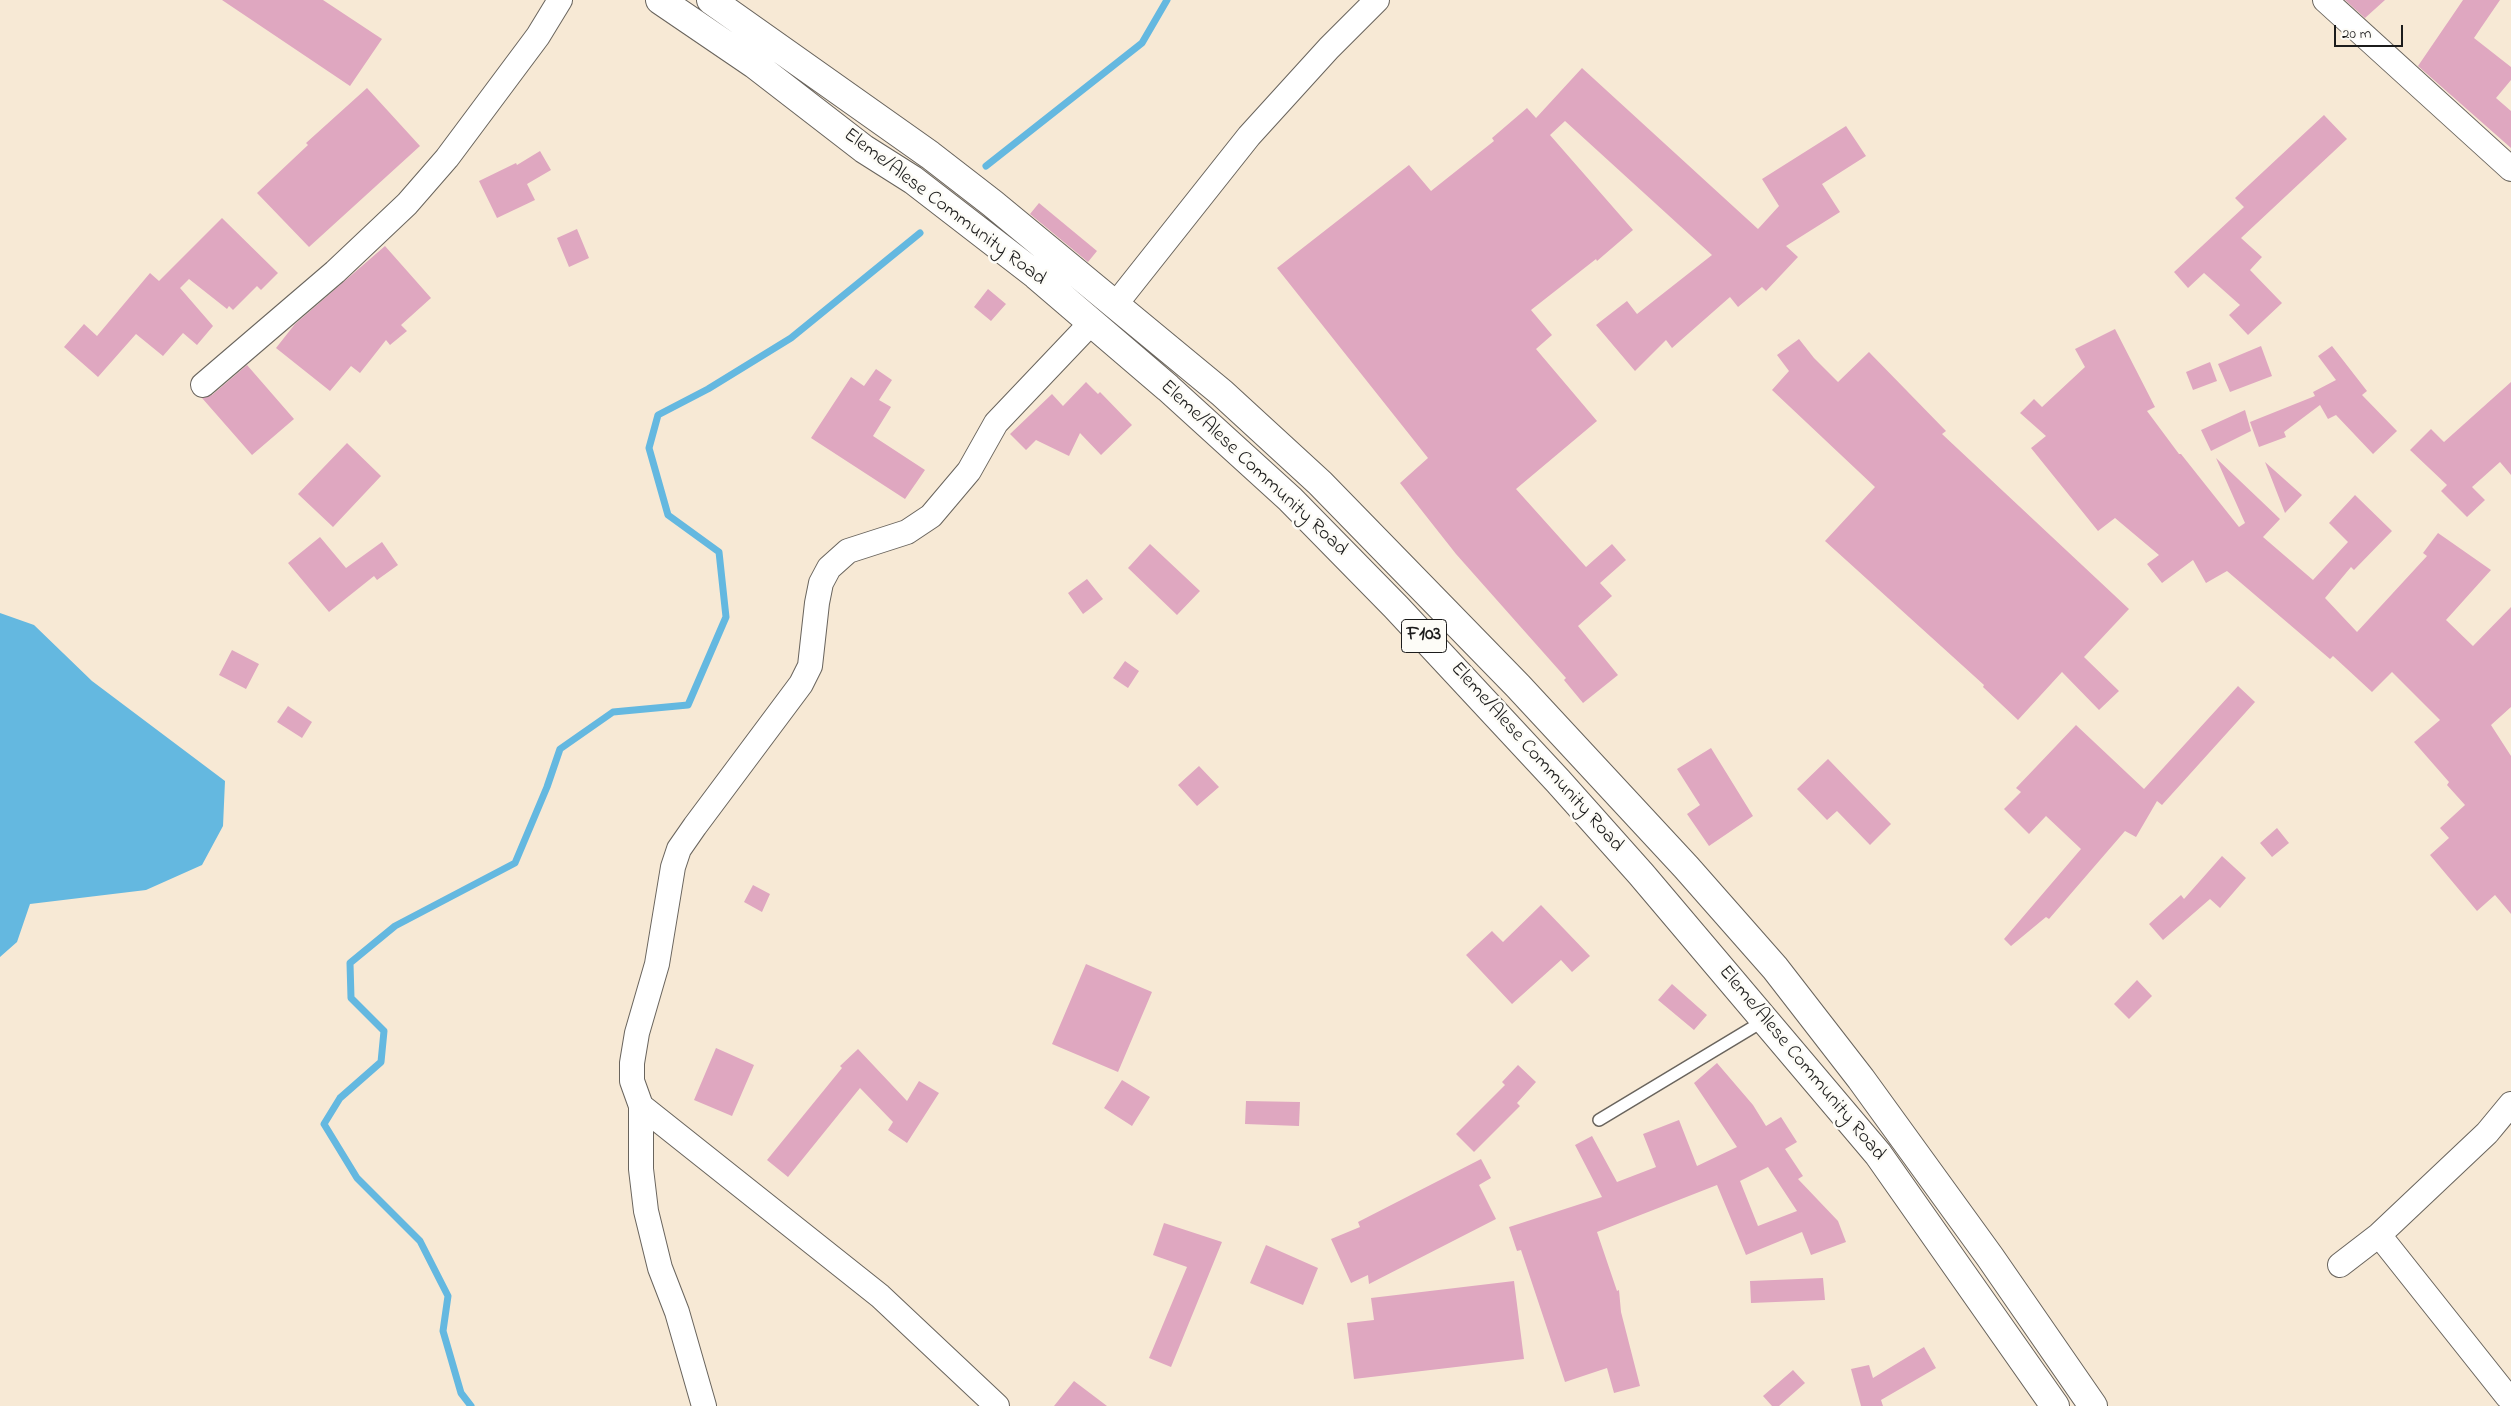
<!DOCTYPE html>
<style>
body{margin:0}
#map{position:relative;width:2511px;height:1406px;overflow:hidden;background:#f7e9d5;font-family:"Indie Flower",sans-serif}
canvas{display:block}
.scale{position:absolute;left:2334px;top:25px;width:69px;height:22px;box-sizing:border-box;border:2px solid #1c1c1c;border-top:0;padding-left:6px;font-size:15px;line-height:18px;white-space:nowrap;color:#1c1c1c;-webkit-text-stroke:4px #fdfcf7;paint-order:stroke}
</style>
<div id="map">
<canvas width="2511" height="1406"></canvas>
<div class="scale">20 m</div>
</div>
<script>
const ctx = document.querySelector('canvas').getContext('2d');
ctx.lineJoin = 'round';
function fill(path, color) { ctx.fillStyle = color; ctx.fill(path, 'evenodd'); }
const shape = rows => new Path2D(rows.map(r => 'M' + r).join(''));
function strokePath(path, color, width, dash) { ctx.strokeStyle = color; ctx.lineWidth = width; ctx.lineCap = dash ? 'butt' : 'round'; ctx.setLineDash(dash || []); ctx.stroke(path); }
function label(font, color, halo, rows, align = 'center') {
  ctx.font = font + ' "Indie Flower",sans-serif'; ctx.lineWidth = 5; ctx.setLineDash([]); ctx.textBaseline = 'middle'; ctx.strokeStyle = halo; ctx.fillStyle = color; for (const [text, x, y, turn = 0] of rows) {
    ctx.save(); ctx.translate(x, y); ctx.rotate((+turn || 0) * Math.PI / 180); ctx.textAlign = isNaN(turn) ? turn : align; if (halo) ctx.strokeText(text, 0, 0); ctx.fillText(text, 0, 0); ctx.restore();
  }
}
const water = shape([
 [0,613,34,625,92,681,225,781,223,826,202,865,146,890,30,904,17,942,0,957]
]);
const stream = shape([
 [986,166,1142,43,1167,0],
 [471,1406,461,1393,443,1331,448,1296,420,1241,357,1178,324,1124,340,1098,381,1062,384,1031,351,998,350,963,395,926,515,863,547,787,560,749,613,712,688,705,726,617,719,552,668,515,649,448,658,415,708,389,791,338,920,233]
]);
const building = shape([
 [222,0,323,0,382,39,350,86],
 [2345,0,2385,0,2365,18],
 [2463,0,2500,0,2474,38,2511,67,2511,80,2496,98,2511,111,2511,148,2418,66],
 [1582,68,1758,229,1779,206,1762,179,1846,126,1866,156,1822,184,1840,212,1786,246,1798,257,1766,291,1762,287,1738,307,1730,297,1672,348,1666,340,1635,371,1596,325,1627,301,1637,314,1712,255,1565,121,1550,135,1633,230,1597,261,1596,259,1531,310,1552,335,1536,349,1597,421,1516,489,1586,567,1612,544,1626,560,1600,583,1612,596,1578,626,1618,675,1583,703,1564,680,1566,678,1456,554,1400,483,1428,458,1277,268,1409,165,1431,191,1494,141,1492,138,1527,108,1536,118],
 [367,88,420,146,309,247,257,193,308,145,306,143],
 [2324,115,2347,139,2241,238,2262,257,2250,270,2282,303,2248,335,2229,315,2240,305,2204,273,2188,288,2174,272,2244,207,2235,198],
 [540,151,551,170,527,184,535,200,497,218,479,181,516,163,517,165],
 [1039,203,1097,251,1088,262,1030,214],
 [222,218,278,273,261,290,257,286,233,310,229,306,227,309,189,279,180,288,213,326,197,345,183,333,163,356,136,334,98,377,64,347,84,324,97,336,150,273,159,281],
 [577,229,589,258,569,267,557,238],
 [385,246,431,298,401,325,407,331,390,345,386,340,360,373,351,366,330,391,276,348,295,324],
 [988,289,1006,304,991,321,974,307],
 [2115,329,2155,407,2147,411,2179,454,2181,454,2239,527,2245,523,2216,458,2280,519,2263,537,2313,580,2348,542,2329,523,2355,495,2392,531,2354,570,2351,567,2325,598,2357,632,2427,556,2423,553,2438,533,2491,570,2446,620,2473,646,2511,607,2511,707,2491,725,2511,756,2511,914,2495,895,2477,911,2430,855,2449,838,2440,828,2465,805,2447,785,2449,782,2414,742,2440,720,2392,672,2372,692,2333,656,2330,659,2227,571,2206,583,2193,560,2162,583,2147,564,2159,555,2115,518,2098,531,2031,448,2046,436,2020,413,2034,399,2042,407,2085,367,2075,349],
 [1799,339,1814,358,1838,382,1869,352,1946,431,1942,434,2129,609,2084,657,2119,691,2099,710,2062,672,2018,720,1983,687,1984,685,1825,541,1875,487,1772,390,1789,371,1777,355],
 [2261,346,2272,376,2230,392,2218,364],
 [2332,346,2367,391,2362,395,2397,431,2373,454,2336,415,2328,419,2320,405,2284,432,2286,437,2259,447,2250,422,2315,396,2313,392,2336,380,2318,356],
 [2210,362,2217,381,2193,390,2186,372],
 [247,365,294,419,252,455,202,398,212,395],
 [876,369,892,380,879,400,891,407,873,436,925,470,905,499,811,438,851,377,864,386],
 [1086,382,1098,394,1100,392,1132,425,1101,455,1080,433,1069,456,1036,440,1026,450,1010,434,1052,394,1063,406],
 [2511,382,2511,475,2500,462,2472,487,2485,500,2467,517,2441,491,2447,485,2410,450,2431,429,2444,442],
 [2245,410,2251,431,2211,451,2201,430],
 [347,443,381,476,333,527,298,494],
 [2265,462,2302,495,2285,513],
 [320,537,346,568,382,542,398,565,377,580,374,576,329,612,288,563],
 [1150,544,1200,591,1177,615,1128,568],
 [1087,579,1103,599,1083,614,1068,593],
 [232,650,259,664,246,689,219,675],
 [1125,661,1139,671,1128,688,1113,678],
 [2238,686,2255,702,2162,805,2157,801,2136,837,2125,831,2049,919,2046,917,2011,946,2004,939,2081,849,2046,816,2029,834,2004,809,2021,792,2016,788,2076,725,2144,789],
 [288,706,312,722,302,738,277,722],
 [1711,748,1753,816,1709,846,1687,814,1700,805,1677,769],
 [1828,759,1891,824,1870,845,1837,811,1827,820,1797,789],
 [1199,766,1219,787,1197,806,1178,785],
 [2277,828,2289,843,2272,857,2260,843],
 [2222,856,2246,878,2220,908,2210,899,2163,940,2149,924,2181,895,2184,899],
 [753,885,770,894,762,912,744,902],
 [1541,905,1590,956,1572,972,1561,960,1512,1004,1466,955,1492,931,1503,942],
 [1086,964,1152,992,1118,1072,1052,1044],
 [2137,980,2152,996,2129,1019,2114,1004],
 [1672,984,1707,1015,1694,1030,1658,1000],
 [716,1048,754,1065,732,1116,694,1100],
 [858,1049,907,1101,919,1081,939,1093,907,1143,888,1130,893,1122,860,1088,788,1177,767,1160,842,1068,840,1066],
 [1717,1063,1753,1105,1766,1126,1781,1117,1797,1142,1785,1149,1803,1176,1798,1179,1838,1221,1846,1242,1811,1255,1802,1232,1746,1255,1717,1185,1597,1232,1617,1291,1619,1290,1621,1312,1640,1386,1614,1393,1607,1368,1565,1382,1521,1250,1517,1251,1509,1227,1602,1197,1575,1145,1592,1136,1617,1182,1656,1167,1643,1134,1679,1120,1697,1166,1737,1147,1694,1083],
 [1768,1167,1797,1211,1758,1226,1740,1181],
 [1518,1065,1536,1082,1517,1103,1520,1106,1474,1152,1456,1134,1505,1085,1502,1082],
 [1122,1080,1150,1097,1132,1126,1104,1108],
 [1246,1101,1300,1102,1299,1126,1245,1124],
 [1481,1159,1491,1178,1479,1185,1496,1219,1369,1284,1368,1275,1351,1283,1331,1239,1360,1227,1358,1222],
 [1164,1223,1222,1242,1171,1367,1149,1358,1187,1267,1153,1255],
 [1266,1245,1318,1268,1303,1305,1250,1283],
 [1823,1278,1825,1300,1751,1303,1750,1281],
 [1514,1281,1524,1359,1354,1379,1347,1323,1374,1320,1371,1298],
 [1924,1347,1936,1368,1881,1400,1883,1406,1861,1406,1851,1369,1869,1365,1873,1378],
 [1793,1370,1805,1383,1779,1406,1772,1406,1763,1396],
 [1074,1381,1107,1406,1054,1406]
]);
const lane = shape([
 [1599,1120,1765,1020]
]);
const street = shape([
 [2325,0,2511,169],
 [1115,305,1249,136,1329,48,1377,0],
 [203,385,335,272,407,204,447,158,538,36,560,0],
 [641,1106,880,1296,997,1406],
 [2379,1235,2507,1396],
 [2340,1265,2379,1235,2487,1133,2511,1104],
 [704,1406,677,1312,660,1268,646,1211,641,1169,641,1106,632,1081,632,1063,637,1033,657,964,673,867,679,849,695,826,801,684,810,666,817,603,821,583,829,568,848,551,907,532,931,516,969,471,996,423,1091,323]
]);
const primary = shape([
 [660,0,754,64,864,149,913,180,1036,275,1168,388,1290,499,1396,607,1558,781,1641,874,1878,1154,2055,1406],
 [711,0,930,155,992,203,1222,393,1320,483,1518,686,1686,867,1775,968,1861,1079,1990,1257,2093,1406]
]);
const shields = [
 [1424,636,45]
];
const shieldNames = [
 ["F103",1424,636]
];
const streetNames = [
 ["Eleme/Alese Community Road",944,208,37],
 ["Eleme/Alese Community Road",1253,469,43],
 ["Eleme/Alese Community Road",1536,758,48],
 ["Eleme/Alese Community Road",1801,1064,50]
];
fill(water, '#64b8e0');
strokePath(stream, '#64b8e0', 7);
fill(building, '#dfa7c0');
strokePath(lane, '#69645d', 14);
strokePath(street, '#69645d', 26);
strokePath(primary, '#69645d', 30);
strokePath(lane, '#fff', 11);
strokePath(street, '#fff', 24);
strokePath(primary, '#fff', 28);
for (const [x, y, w] of shields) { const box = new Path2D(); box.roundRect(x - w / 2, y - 16.5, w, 33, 4); ctx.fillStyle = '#fdfcf7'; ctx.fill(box); strokePath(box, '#1c1c1c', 1); }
label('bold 19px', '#1c1c1c', null, shieldNames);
label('20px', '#1c1c1c', '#fdfcf7', streetNames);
</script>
